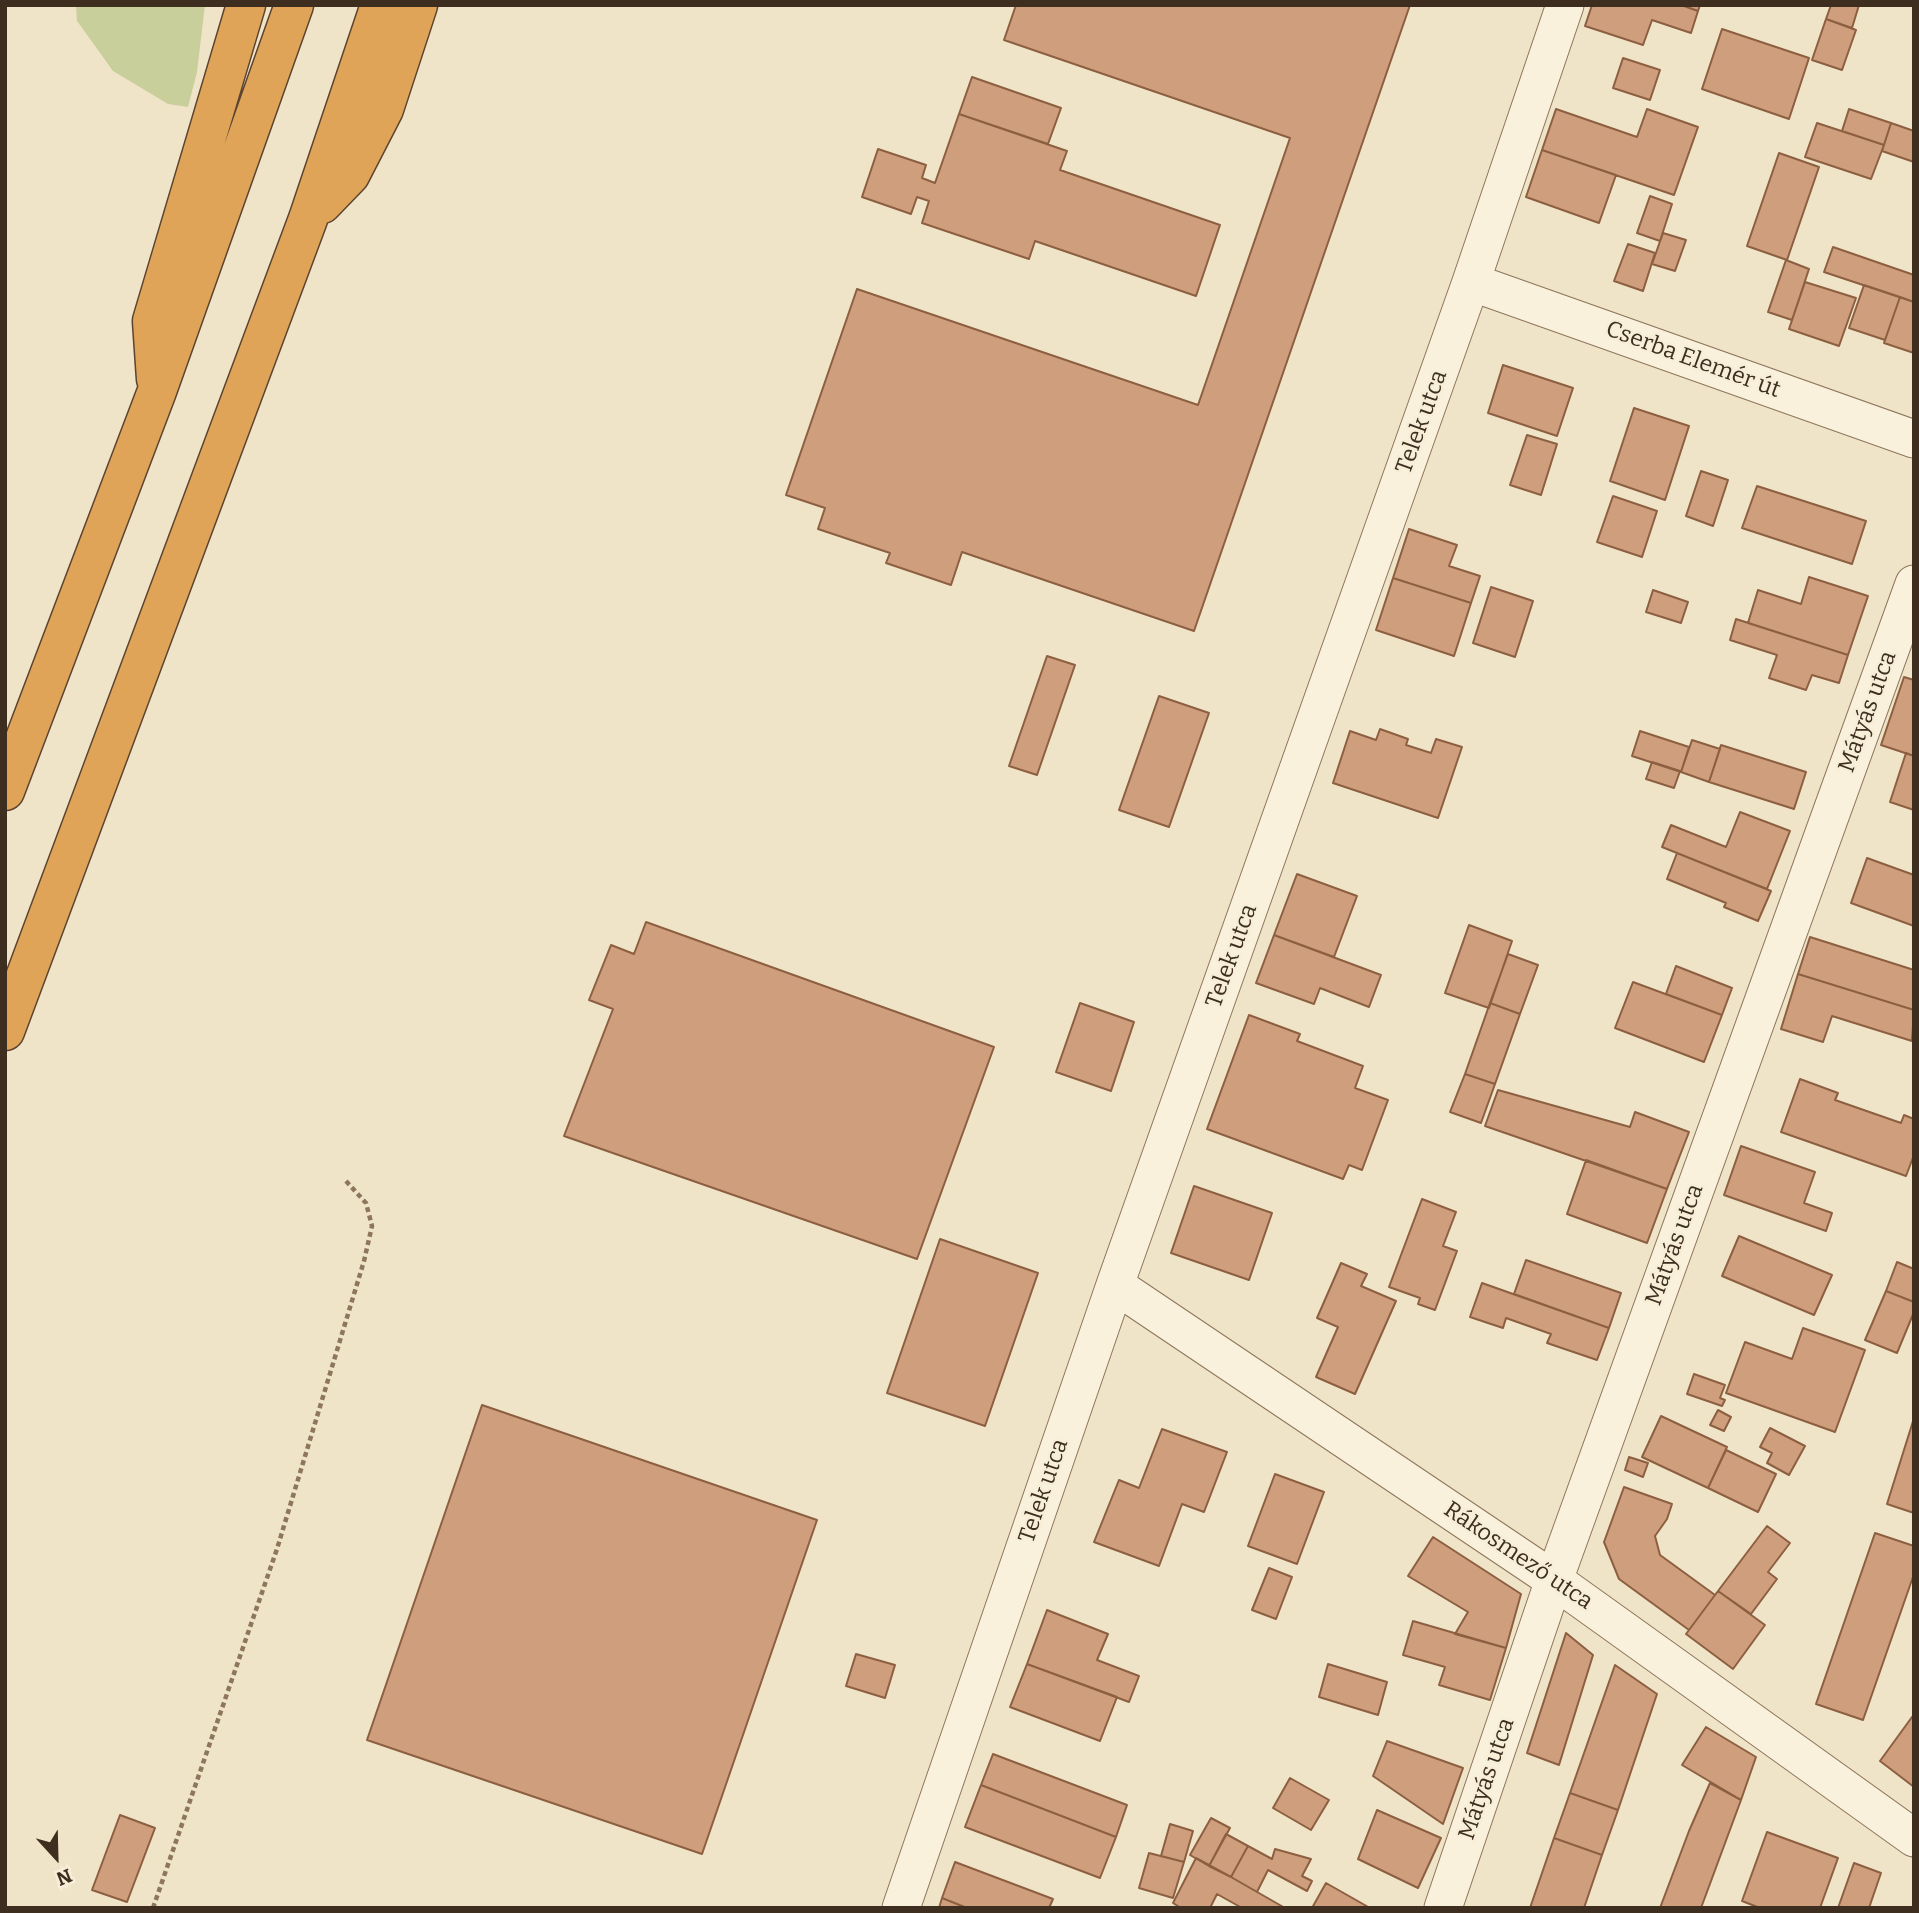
<!DOCTYPE html>
<meta charset="utf-8">
<style>
body{margin:0}
#map{position:relative;width:1919px;height:1913px;overflow:hidden;background:#f0e4c8;font-family:Bitter,serif}
canvas{display:block}
.frame{position:absolute;inset:0;border:7px solid #3d2e20;pointer-events:none}
.north{position:absolute;left:21px;top:1822px;width:70px;height:70px;-webkit-text-stroke:5px #f7eed8;paint-order:stroke;rotate:158deg;font-size:19px;font-weight:700;line-height:28px;text-align:center;color:#3d2e20}
.north::after{content:'';display:block;margin:auto;width:24px;height:32px;background:#3d2e20;clip-path:polygon(50% 0,100% 100%,50% 72%,0 100%)}
</style>
<div id="map">
<canvas width="1919" height="1913"></canvas>
<div class="frame"></div>
<div class="north">N</div>
</div>
<script>
const ctx = document.querySelector('canvas').getContext('2d');
ctx.lineJoin = 'round';
function fill(path, color) { ctx.fillStyle = color; ctx.fill(path, 'evenodd'); }
const shape = rows => new Path2D(rows.map(r => 'M' + r).join(''));
function strokePath(path, color, width, dash) { ctx.strokeStyle = color; ctx.lineWidth = width; ctx.lineCap = dash ? 'butt' : 'round'; ctx.setLineDash(dash || []); ctx.stroke(path); }
function label(font, color, halo, rows, align = 'center') {
  ctx.font = font + ' Bitter,serif'; ctx.lineWidth = 5; ctx.setLineDash([]); ctx.textBaseline = 'middle'; ctx.strokeStyle = halo; ctx.fillStyle = color; for (const [text, x, y, turn = 0] of rows) {
    ctx.save(); ctx.translate(x, y); ctx.rotate((+turn || 0) * Math.PI / 180); ctx.textAlign = isNaN(turn) ? turn : align; if (halo) ctx.strokeText(text, 0, 0); ctx.fillText(text, 0, 0); ctx.restore();
  }
}
const green = shape([
 [76,5,205,5,197,72,188,107,168,104,113,71,77,21]
]);
const building = shape([
 [1016,5,1410,5,1194,631,962,552,951,585,886,563,890,553,818,529,825,508,786,495,857,289,1198,405,1290,138,1004,40,1016,5],
 [1592,5,1681,5,1698,11,1691,33,1652,20,1643,45,1585,26,1592,5],
 [1681,5,1700,5,1698,11,1681,5],
 [1831,5,1859,5,1852,28,1826,19,1831,5],
 [1826,19,1856,30,1842,70,1812,60,1826,19],
 [1722,29,1809,58,1789,119,1702,89,1722,29],
 [1623,58,1660,70,1650,100,1613,88,1623,58],
 [972,77,1061,108,1048,144,959,114,972,77],
 [1556,109,1637,137,1647,109,1698,127,1674,195,1542,150,1556,109],
 [1849,109,1891,123,1884,145,1842,131,1849,109],
 [959,114,1067,151,1060,170,1220,225,1196,296,1035,241,1029,259,922,223,929,201,917,197,911,214,862,197,878,149,926,165,922,178,935,183,959,114],
 [1817,123,1884,145,1871,179,1805,157,1817,123],
 [1891,123,1914,131,1914,162,1882,151,1891,123],
 [1542,150,1616,175,1599,223,1526,197,1542,150],
 [1779,153,1819,167,1787,260,1747,246,1779,153],
 [1650,196,1672,204,1660,241,1637,233,1650,196],
 [1663,233,1686,240,1675,271,1652,264,1663,233],
 [1628,244,1655,253,1643,291,1614,281,1628,244],
 [1833,247,1914,275,1914,302,1824,272,1833,247],
 [1786,260,1809,269,1792,320,1768,312,1786,260],
 [1805,282,1856,298,1839,346,1789,329,1805,282],
 [1864,285,1900,297,1885,340,1849,328,1864,285],
 [1900,297,1914,302,1914,353,1884,343,1900,297],
 [1503,365,1573,388,1557,436,1488,413,1503,365],
 [1634,408,1689,426,1665,500,1610,481,1634,408],
 [1527,435,1557,444,1541,495,1510,485,1527,435],
 [1701,471,1728,480,1713,526,1686,516,1701,471],
 [1757,486,1866,521,1852,564,1742,528,1757,486],
 [1613,496,1657,511,1642,557,1597,542,1613,496],
 [1409,529,1457,545,1449,566,1480,576,1471,603,1393,578,1409,529],
 [1809,577,1868,596,1848,655,1748,623,1758,590,1801,604,1809,577],
 [1393,578,1471,603,1454,656,1376,630,1393,578],
 [1491,587,1533,601,1515,657,1473,643,1491,587],
 [1653,590,1688,602,1681,623,1646,612,1653,590],
 [1736,619,1848,655,1839,683,1812,675,1806,690,1769,678,1777,655,1730,640,1736,619],
 [1047,656,1075,665,1037,775,1009,766,1047,656],
 [1904,677,1914,680,1914,756,1881,745,1904,677],
 [1159,696,1209,713,1169,827,1119,810,1159,696],
 [1380,729,1408,739,1406,745,1431,753,1436,739,1462,747,1438,818,1333,783,1350,731,1376,740,1380,729],
 [1640,731,1689,747,1681,772,1632,756,1640,731],
 [1692,740,1720,749,1709,782,1681,772,1692,740],
 [1721,745,1806,772,1794,809,1709,782,1721,745],
 [1906,753,1914,756,1914,810,1890,802,1906,753],
 [1652,762,1680,771,1674,788,1646,779,1652,762],
 [1740,812,1790,831,1767,889,1662,847,1671,825,1726,847,1740,812],
 [1677,853,1771,891,1758,921,1724,907,1726,903,1667,879,1677,853],
 [1867,858,1914,875,1914,926,1851,903,1867,858],
 [1297,874,1357,896,1334,957,1274,935,1297,874],
 [646,922,994,1047,917,1259,564,1136,613,1009,589,1000,611,945,634,954,646,922],
 [1469,925,1512,941,1489,1008,1445,993,1469,925],
 [1274,935,1381,975,1369,1007,1320,988,1314,1004,1256,983,1274,935],
 [1810,937,1914,970,1914,1010,1798,974,1810,937],
 [1508,954,1538,965,1520,1014,1490,1003,1508,954],
 [1676,966,1732,988,1722,1015,1666,994,1676,966],
 [1798,974,1914,1010,1912,1041,1832,1016,1823,1042,1781,1029,1798,974],
 [1633,982,1722,1015,1704,1062,1615,1028,1633,982],
 [1080,1003,1134,1022,1111,1091,1056,1072,1080,1003],
 [1490,1003,1520,1014,1495,1084,1465,1074,1490,1003],
 [1249,1015,1300,1034,1297,1041,1363,1066,1355,1088,1388,1100,1362,1170,1349,1165,1343,1179,1207,1129,1249,1015],
 [1465,1074,1495,1084,1481,1123,1450,1112,1465,1074],
 [1800,1079,1838,1093,1835,1100,1901,1123,1904,1115,1914,1119,1914,1155,1906,1176,1781,1132,1800,1079],
 [1498,1090,1630,1127,1635,1112,1689,1132,1667,1189,1485,1126,1498,1090],
 [1741,1146,1815,1172,1804,1203,1832,1213,1826,1231,1724,1195,1741,1146],
 [1586,1160,1667,1189,1647,1243,1567,1214,1586,1160],
 [1194,1186,1272,1213,1249,1280,1171,1253,1194,1186],
 [1422,1199,1456,1212,1443,1246,1457,1251,1435,1310,1418,1304,1420,1298,1389,1287,1422,1199],
 [1739,1236,1832,1275,1814,1315,1722,1276,1739,1236],
 [940,1239,1038,1273,985,1426,887,1393,940,1239],
 [1526,1260,1621,1293,1609,1328,1514,1294,1526,1260],
 [1897,1262,1914,1269,1914,1302,1886,1291,1897,1262],
 [1341,1263,1367,1274,1361,1286,1396,1301,1355,1394,1316,1377,1338,1327,1317,1318,1341,1263],
 [1482,1283,1609,1328,1597,1360,1547,1343,1551,1334,1506,1318,1503,1328,1470,1317,1482,1283],
 [1886,1291,1914,1302,1914,1312,1897,1353,1865,1340,1886,1291],
 [1803,1328,1865,1350,1835,1432,1726,1393,1745,1342,1792,1359,1803,1328],
 [1694,1374,1725,1385,1720,1398,1725,1400,1722,1406,1687,1394,1694,1374],
 [482,1405,817,1520,702,1854,367,1740,482,1405],
 [1718,1410,1731,1417,1724,1431,1710,1425,1718,1410],
 [1661,1416,1727,1447,1708,1488,1642,1457,1661,1416],
 [1914,1418,1914,1513,1887,1504,1914,1418],
 [1770,1428,1805,1446,1789,1475,1767,1463,1772,1453,1760,1447,1770,1428],
 [1162,1429,1227,1452,1204,1512,1182,1504,1159,1566,1094,1542,1119,1480,1139,1488,1162,1429],
 [1726,1450,1776,1474,1758,1512,1708,1488,1726,1450],
 [1629,1457,1648,1463,1643,1477,1625,1470,1629,1457],
 [1275,1474,1324,1492,1297,1564,1248,1546,1275,1474],
 [1624,1487,1672,1504,1667,1519,1655,1536,1660,1555,1715,1595,1689,1630,1619,1579,1604,1542,1624,1487],
 [1767,1526,1790,1543,1768,1572,1777,1579,1751,1614,1718,1591,1767,1526],
 [1875,1533,1914,1546,1914,1574,1863,1720,1816,1704,1875,1533],
 [1433,1537,1521,1594,1506,1648,1455,1634,1468,1612,1408,1576,1433,1537],
 [1269,1568,1292,1577,1276,1619,1252,1610,1269,1568],
 [1718,1591,1765,1625,1733,1669,1686,1634,1718,1591],
 [1047,1610,1108,1634,1097,1660,1139,1676,1129,1702,1027,1664,1047,1610],
 [1413,1621,1506,1648,1490,1700,1439,1685,1445,1667,1403,1655,1413,1621],
 [1566,1633,1593,1655,1559,1765,1527,1753,1566,1633],
 [856,1654,895,1665,885,1698,846,1686,856,1654],
 [1027,1664,1117,1697,1100,1741,1010,1707,1027,1664],
 [1328,1664,1387,1682,1378,1715,1319,1697,1328,1664],
 [1615,1665,1657,1694,1618,1810,1570,1793,1615,1665],
 [1912,1717,1914,1719,1914,1787,1880,1761,1912,1717],
 [1706,1727,1756,1757,1741,1800,1682,1765,1706,1727],
 [1387,1741,1463,1768,1443,1824,1373,1776,1387,1741],
 [993,1754,1127,1805,1116,1837,981,1785,993,1754],
 [1290,1778,1329,1800,1311,1830,1273,1808,1290,1778],
 [1710,1783,1741,1800,1701,1908,1660,1908,1689,1831,1710,1783],
 [981,1785,1116,1837,1100,1878,965,1827,981,1785],
 [1570,1793,1618,1810,1602,1855,1554,1838,1570,1793],
 [1377,1810,1441,1838,1418,1888,1358,1859,1377,1810],
 [120,1815,155,1828,127,1902,92,1890,120,1815],
 [1211,1818,1230,1828,1209,1866,1190,1855,1211,1818],
 [1170,1824,1193,1831,1184,1862,1161,1856,1170,1824],
 [1767,1832,1838,1858,1820,1908,1760,1908,1742,1901,1767,1832],
 [1226,1834,1248,1846,1231,1877,1209,1866,1226,1834],
 [1554,1838,1602,1855,1584,1908,1530,1908,1554,1838],
 [1248,1846,1272,1859,1275,1849,1311,1859,1302,1876,1312,1881,1307,1891,1268,1870,1257,1892,1231,1877,1248,1846],
 [1149,1853,1184,1862,1173,1898,1139,1888,1149,1853],
 [1196,1858,1231,1877,1285,1908,1242,1908,1217,1894,1210,1908,1181,1908,1173,1903,1196,1858],
 [955,1862,1053,1899,1049,1908,967,1908,942,1898,955,1862],
 [1854,1863,1881,1873,1869,1908,1838,1908,1854,1863],
 [1326,1883,1370,1908,1312,1908,1326,1883],
 [942,1898,967,1908,939,1908,942,1898]
]);
const path = shape([
 [153,1908,277,1549,364,1261,372,1226,366,1203,345,1180]
]);
const minor = shape([
 [1471,282,1914,439],
 [1115,1285,1554,1580,1914,1838],
 [901,1908,1115,1285,1471,282,1565,5],
 [1443,1908,1554,1580,1914,584]
]);
const motorway = shape([
 [322,204,350,175,384,109,418,5],
 [156,379,152,321,246,5],
 [5,791,157,391,294,5],
 [5,1031,308,219,380,5]
]);
const streetNames = [
 ["Cserba Elemér út",1693,360,20],
 ["Telek utca",1422,422,-70],
 ["Mátyás utca",1868,712,-70],
 ["Telek utca",1232,956,-70],
 ["Mátyás utca",1675,1245,-70],
 ["Telek utca",1044,1491,-71],
 ["Rákosmező utca",1518,1556,34],
 ["Mátyás utca",1487,1779,-71]
];
fill(green, '#c9cf9b');
fill(building, '#cf9f7d');
strokePath(building, '#8d5f41', 2);
strokePath(minor, '#8d765c', 39);
strokePath(motorway, '#5b4430', 41);
strokePath(path, '#8d765c', 4.5, [5, 3.5]);
strokePath(minor, '#faf1dc', 37);
strokePath(motorway, '#e0a458', 38);
label('23px', '#3d2e20', '#f7eed8', streetNames);
</script>
